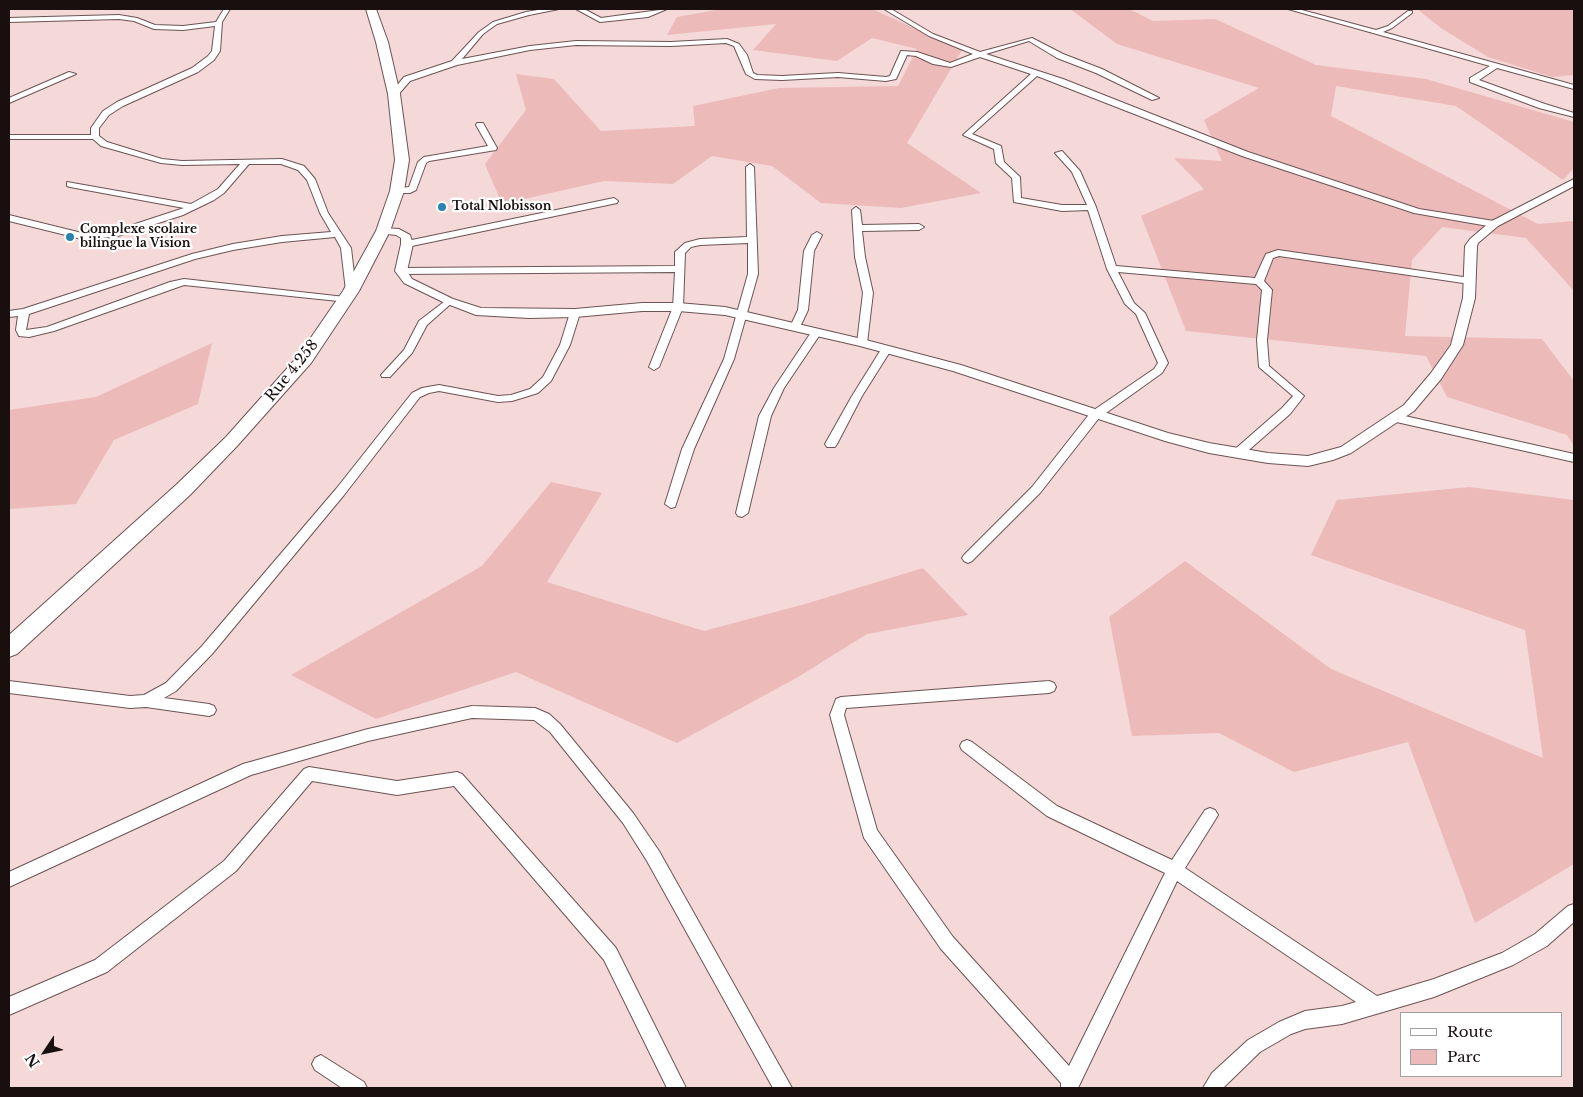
<!DOCTYPE html>
<style>
body{margin:0}
#map{position:relative;width:1583px;height:1097px;overflow:hidden;background:#f5d8d8;font-family:"Libre Baskerville",serif}
canvas{display:block}
.frame{position:absolute;inset:0;border:10px solid #190f0f;pointer-events:none}
.legend{position:absolute;left:1400px;top:1012px;width:162px;height:65px;box-sizing:border-box;background:#fff;border:1px solid #a39f9f;margin:0;padding:6px 9px;list-style:none;font-size:15px;color:#190f0f}
.legend li{display:flex;align-items:center;gap:10px;height:25px}
.legend b{width:25px;border:1px solid #a39f9f}
.north{position:absolute;left:20px;top:1027px;width:50px;height:50px;-webkit-text-stroke:4px #fff;paint-order:stroke;rotate:236deg;font-size:14px;font-weight:700;line-height:20px;text-align:center;color:#190f0f}
.north::after{content:'';display:block;margin:auto;width:18px;height:22px;background:#190f0f;clip-path:polygon(50% 0,100% 100%,50% 72%,0 100%)}
</style>
<div id="map">
<canvas width="1583" height="1097"></canvas>
<div class="frame"></div>
<ul class="legend">
<li><b style="height:6px;background:#fff"></b>Route</li>
<li><b style="height:14px;background:#edbaba"></b>Parc</li>
</ul>
<div class="north">N</div>
</div>
<script>
const ctx = document.querySelector('canvas').getContext('2d');
ctx.lineJoin = 'round';
function fill(path, color) { ctx.fillStyle = color; ctx.fill(path, 'evenodd'); }
const shape = rows => new Path2D(rows.map(r => 'M' + r).join(''));
function strokePath(path, color, width, dash) { ctx.strokeStyle = color; ctx.lineWidth = width; ctx.lineCap = dash ? 'butt' : 'round'; ctx.setLineDash(dash || []); ctx.stroke(path); }
function label(font, color, halo, rows, align = 'center') {
  ctx.font = font + ' "Libre Baskerville",serif'; ctx.lineWidth = 4.5; ctx.setLineDash([]); ctx.textBaseline = 'middle'; ctx.strokeStyle = halo; ctx.fillStyle = color; for (const [text, x, y, turn = 0] of rows) {
    ctx.save(); ctx.translate(x, y); ctx.rotate((+turn || 0) * Math.PI / 180); ctx.textAlign = isNaN(turn) ? turn : align; if (halo) ctx.strokeText(text, 0, 0); ctx.fillText(text, 0, 0); ctx.restore();
  }
}
const green = shape([
 [721,9,872,9,962,50,907,143,981,193,901,208,821,203,772,166,712,156,673,184,604,181,502,204,485,164,526,110,516,74,554,79,601,131,695,126,693,106,779,88,898,86,917,49,872,38,837,61,753,50,776,24,667,35,677,17],
 [1070,9,1129,9,1153,21,1215,19,1316,65,1426,79,1574,122,1574,168,1563,180,1456,106,1336,86,1331,116,1538,224,1574,221,1574,291,1526,238,1442,227,1412,260,1405,336,1542,339,1574,381,1574,446,1567,435,1447,397,1426,356,1186,331,1141,216,1204,189,1174,158,1222,161,1204,120,1259,88,1117,44],
 [1417,9,1574,9,1574,75,1552,77,1488,57,1441,28],
 [212,343,198,404,114,440,76,504,9,509,9,410,96,397],
 [551,482,602,493,547,582,704,631,805,604,923,568,968,615,867,634,798,677,677,743,516,672,376,719,291,675,482,566],
 [1469,487,1574,500,1574,864,1475,923,1408,742,1294,772,1219,733,1132,736,1109,617,1185,561,1331,669,1543,758,1525,630,1311,555,1337,500]
]);
const minor = shape([
 [224,9,230,9,222,22,220,51,214,60,198,72,123,106,109,115,99,128,99,136,107,142,162,159,182,161,282,159,304,166,315,179,328,213,351,248,356,291,351,294,346,291,341,248,335,237,282,242,233,250,195,259,29,314,26,330,47,327,170,282,184,279,345,297,348,298,348,302,184,285,54,331,29,337,19,336,16,330,18,316,9,317,9,311,23,309,192,254,233,244,282,236,331,232,320,213,307,180,298,170,281,164,249,164,224,193,214,200,183,215,118,236,86,240,9,221,9,215,86,234,117,230,184,208,70,187,67,186,67,182,191,204,218,189,240,164,182,165,161,163,101,146,93,139,9,139,9,135,91,135,91,128,103,111,117,102,192,68,208,56,212,51,215,26,183,30,154,29,134,21,119,19,9,22,9,18,119,15,137,18,155,25,183,26,216,22,224,9],
 [544,9,559,9,529,15,497,24,483,34,462,59,530,46,576,41,671,42,727,39,739,44,747,55,753,73,757,75,782,76,838,73,886,77,890,76,901,51,917,52,950,63,973,54,929,36,884,9,891,9,933,34,980,52,1032,38,1063,54,1102,69,1159,98,1152,100,1096,73,1057,58,1029,41,986,54,1063,79,1248,152,1419,209,1494,221,1498,224,1494,227,1414,213,1242,156,1037,76,972,134,1001,146,1004,162,1020,177,1021,198,1062,205,1087,205,1072,172,1055,153,1062,151,1080,171,1096,207,1116,266,1255,278,1266,254,1278,250,1470,278,1475,281,1470,284,1279,256,1273,258,1264,281,1272,290,1267,340,1269,366,1304,396,1290,414,1242,456,1238,457,1234,456,1232,453,1234,450,1282,408,1293,396,1259,367,1257,340,1262,290,1256,284,1118,272,1134,303,1145,313,1168,363,1162,373,1099,418,1040,493,972,561,968,563,964,561,962,558,964,555,1032,487,1091,412,1154,369,1158,363,1136,314,1125,304,1107,269,1088,210,1062,211,1014,202,1012,178,996,163,994,149,963,135,1031,74,980,57,951,67,933,64,916,56,907,55,896,79,886,81,838,77,782,80,755,79,746,74,734,46,726,43,671,46,576,45,530,50,457,65,410,81,397,96,390,94,404,77,452,61,479,32,493,22,526,12,544,9],
 [576,9,584,9,601,18,667,9,648,17,600,22,576,9],
 [1288,9,1298,9,1376,30,1388,26,1408,11,1412,11,1412,13,1392,28,1383,32,1574,85,1574,89,1497,68,1479,80,1545,104,1574,113,1574,117,1539,108,1470,82,1470,78,1490,66,1288,9],
 [69,72,76,74,9,103,9,98,69,72],
 [477,123,483,123,497,148,496,150,429,161,426,163,416,190,410,193,394,193,394,189,409,187,418,162,424,157,488,146,476,125,477,123],
 [750,164,754,167,758,274,734,359,694,449,675,507,671,508,665,504,682,449,724,359,748,274,748,243,700,245,691,247,685,253,683,307,659,367,654,370,649,367,673,307,675,272,401,274,396,271,401,268,675,266,675,252,685,243,700,239,747,237,746,167,750,164],
 [614,198,618,201,617,203,407,247,402,244,407,241,614,198],
 [856,207,860,210,862,225,919,224,924,227,919,230,862,231,865,257,873,293,867,343,862,346,857,343,863,293,855,257,852,210,856,207],
 [817,232,822,235,814,251,808,310,800,327,795,330,790,327,798,310,804,251,812,235,817,232],
 [449,298,454,301,427,325,412,353,390,377,382,377,381,375,404,350,419,321,449,298],
 [575,310,580,313,570,345,551,381,538,393,512,401,498,402,439,391,429,393,420,397,344,495,212,654,176,691,164,698,209,704,214,706,216,710,214,714,209,716,146,707,130,708,9,693,9,681,130,696,144,695,166,683,202,646,336,489,412,393,422,388,439,385,498,396,511,395,530,389,543,377,560,345,570,313,575,310],
 [816,330,821,333,784,388,771,416,748,513,742,517,738,516,736,513,759,416,774,388,812,331,816,330],
 [886,347,891,350,862,396,837,444,835,447,827,447,825,444,852,396,882,348,886,347],
 [1396,414,1574,454,1574,462,1392,421,1390,418,1392,415,1396,414],
 [1049,681,1054,683,1056,687,1054,691,1049,693,846,708,844,715,877,830,953,937,1069,1066,1165,873,1047,816,962,750,960,746,962,742,967,740,972,742,1057,806,1172,860,1205,810,1210,808,1215,810,1218,815,1215,820,1185,868,1377,996,1434,979,1502,953,1535,934,1568,906,1574,904,1574,922,1547,946,1513,965,1434,997,1342,1024,1305,1029,1291,1034,1260,1052,1223,1088,1203,1088,1212,1073,1248,1040,1279,1022,1305,1011,1342,1006,1356,1002,1177,881,1078,1088,1061,1088,1061,1083,941,949,864,838,830,715,836,699,841,697,1049,681],
 [472,706,535,708,549,714,560,724,633,813,659,851,792,1088,773,1088,647,861,623,823,550,732,534,720,472,718,368,741,251,775,9,887,9,872,243,764,368,729,472,706],
 [309,767,397,781,457,772,462,774,616,948,686,1088,667,1088,604,960,454,786,397,795,312,781,236,871,107,972,9,1015,9,997,95,960,224,861,304,769,309,767],
 [321,1055,364,1082,367,1088,342,1088,315,1070,312,1064,315,1058,321,1055]
]);
const tertiary = shape([
 [1574,179,1574,186,1498,226,1478,243,1477,246,1475,298,1463,345,1441,379,1414,411,1351,453,1333,460,1308,466,1268,463,1209,453,1165,441,953,371,860,346,725,315,678,311,642,311,575,317,529,318,476,315,445,303,404,283,395,271,401,244,401,238,396,235,379,233,378,231,383,228,399,229,410,235,413,244,407,271,412,279,453,299,481,308,575,309,642,303,678,303,725,307,862,339,961,365,1168,433,1209,443,1268,453,1308,456,1341,447,1404,405,1431,373,1451,345,1463,298,1465,246,1470,239,1490,222,1574,179]
]);
const trunk = shape([
 [366,9,376,9,388,42,400,94,409,160,404,191,390,231,359,291,311,363,238,445,190,495,17,654,9,657,9,635,176,485,226,437,299,355,343,291,376,231,390,191,395,160,388,94,376,42,366,9]
]);
const markers = [
 [442,207,5,"#2983b1"],
 [70,237,5,"#2983b1"]
];
const farPoinames = [
 ["Total Nlobisson",452,207],
 ["Complexe scolaire",80,230],
 ["bilingue la Vision",80,244]
];
const streetNames = [
 ["Rue 4.258",292,371,-51]
];
fill(green, '#edbaba');
strokePath(minor, '#6c5454', 2);
strokePath(tertiary, '#6c5454', 2);
strokePath(trunk, '#6c5454', 2);
fill(minor, '#fff');
fill(tertiary, '#fff');
fill(trunk, '#fff');
for (const [x, y, r, color] of markers) { const dot = new Path2D(); dot.arc(x, y, r, 0, 2 * Math.PI); ctx.fillStyle = color; ctx.fill(dot); strokePath(dot, '#fff', 2); }
label('bold 12px', '#190f0f', '#fff', farPoinames, 'left');
label('15px', '#190f0f', '#fff', streetNames);
</script>
